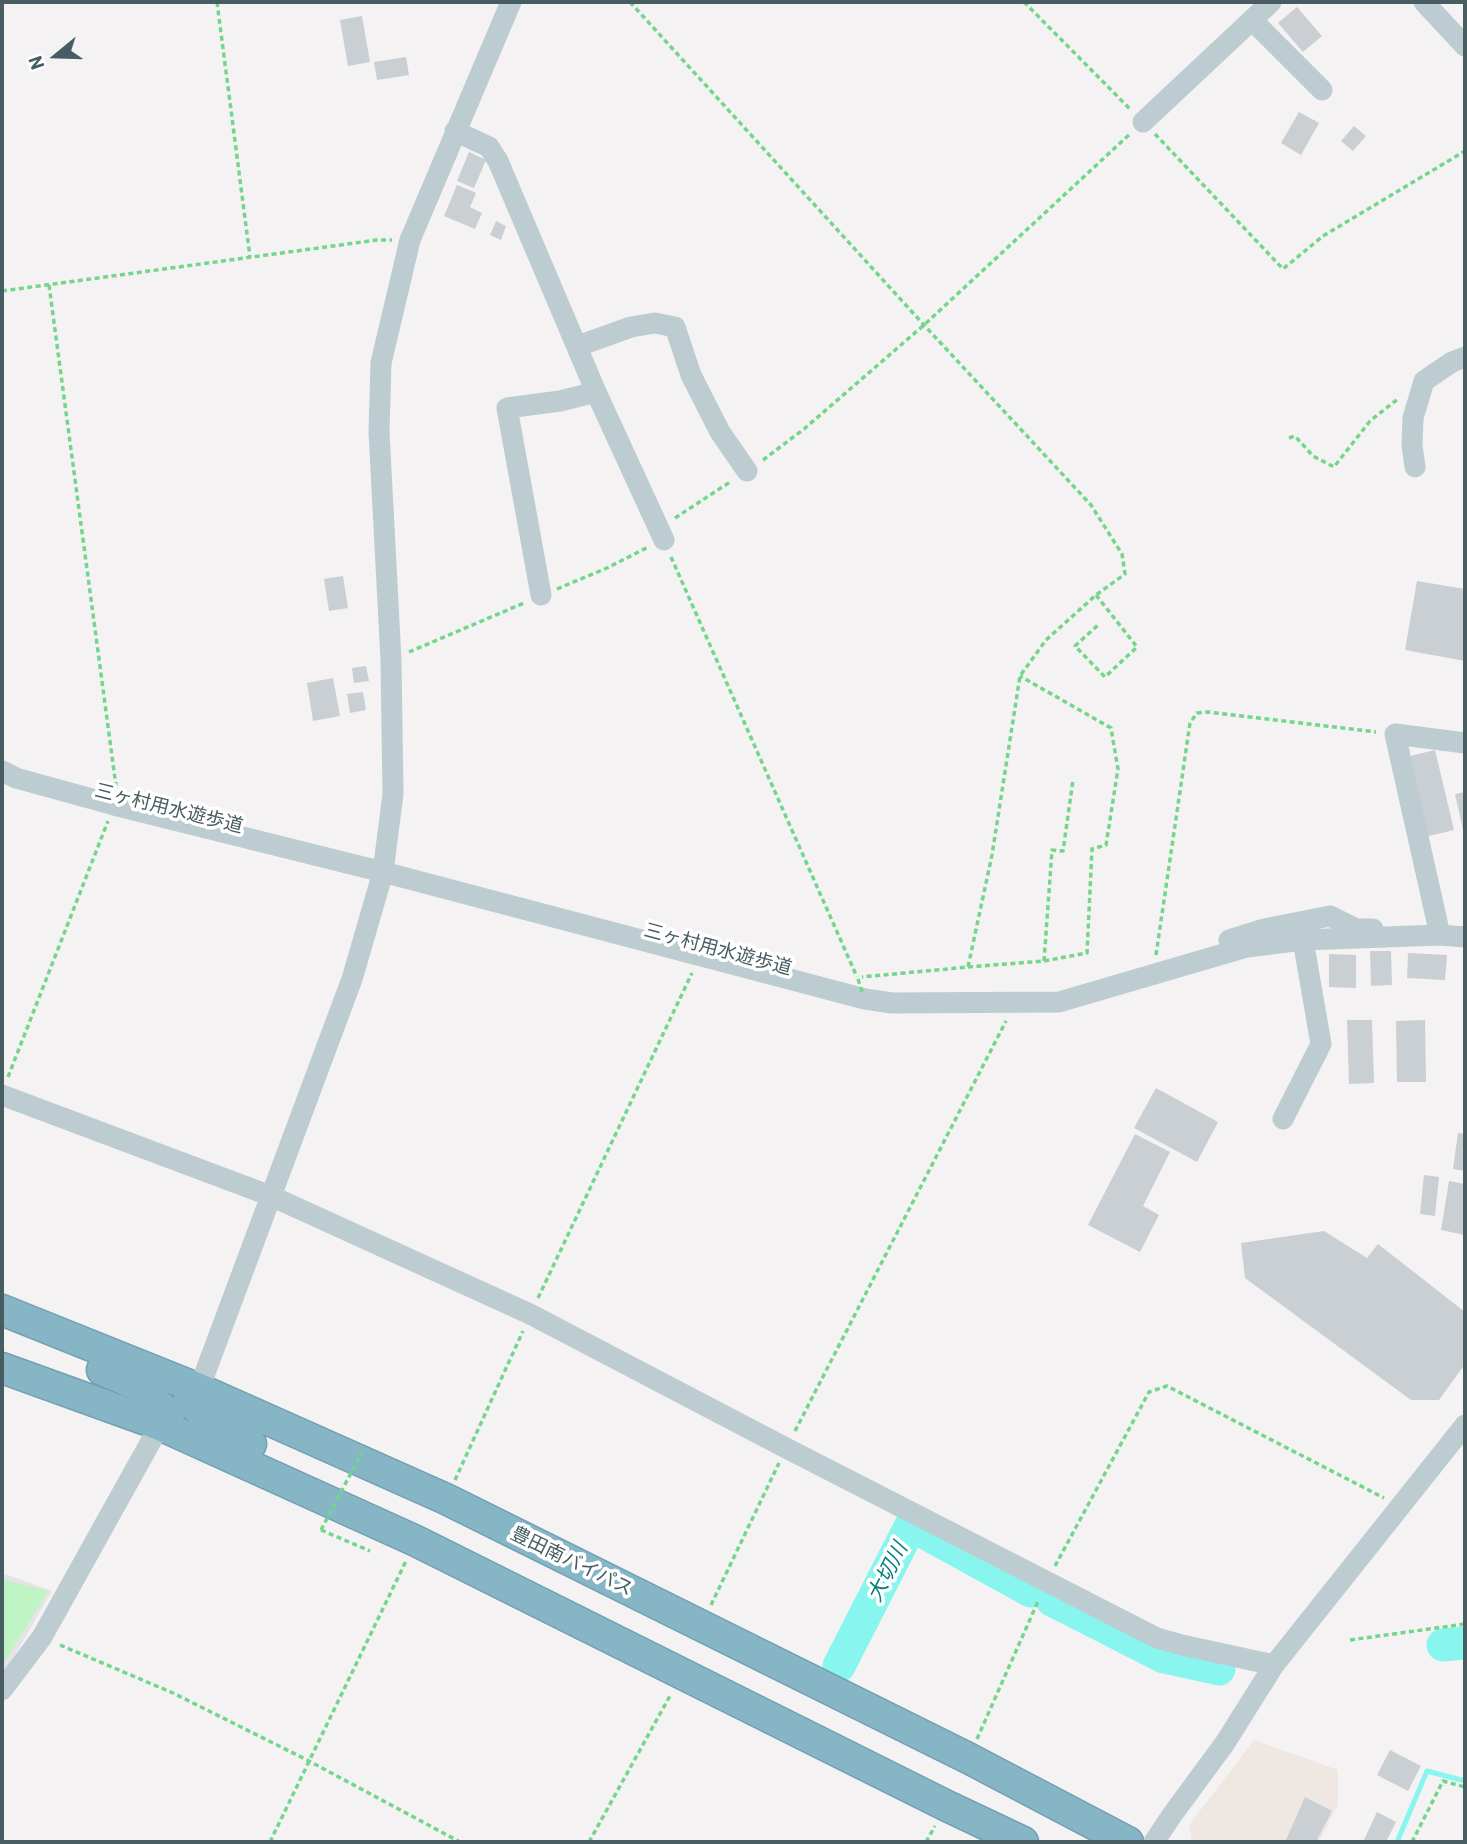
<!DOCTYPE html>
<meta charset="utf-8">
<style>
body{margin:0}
#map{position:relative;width:1467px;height:1844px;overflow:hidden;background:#f5f2f3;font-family:Barlow,sans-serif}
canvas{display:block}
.frame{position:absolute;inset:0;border:4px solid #485d62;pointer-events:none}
.north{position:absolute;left:21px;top:21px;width:70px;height:70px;-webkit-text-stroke:5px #fff;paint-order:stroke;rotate:251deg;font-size:19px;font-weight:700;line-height:28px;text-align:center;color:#485d62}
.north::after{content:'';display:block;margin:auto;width:24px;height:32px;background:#485d62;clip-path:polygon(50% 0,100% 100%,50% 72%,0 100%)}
</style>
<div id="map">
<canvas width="1467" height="1844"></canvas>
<div class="frame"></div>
<div class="north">N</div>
</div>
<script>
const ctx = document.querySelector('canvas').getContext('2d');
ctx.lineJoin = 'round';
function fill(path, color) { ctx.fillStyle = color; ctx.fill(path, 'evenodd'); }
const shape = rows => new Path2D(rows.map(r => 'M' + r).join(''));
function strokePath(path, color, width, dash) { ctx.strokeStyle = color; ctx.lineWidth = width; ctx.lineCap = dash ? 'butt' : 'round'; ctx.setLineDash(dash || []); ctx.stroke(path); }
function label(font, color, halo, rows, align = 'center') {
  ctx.font = font + ' Barlow,"Noto Sans JP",sans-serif'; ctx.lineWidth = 7; ctx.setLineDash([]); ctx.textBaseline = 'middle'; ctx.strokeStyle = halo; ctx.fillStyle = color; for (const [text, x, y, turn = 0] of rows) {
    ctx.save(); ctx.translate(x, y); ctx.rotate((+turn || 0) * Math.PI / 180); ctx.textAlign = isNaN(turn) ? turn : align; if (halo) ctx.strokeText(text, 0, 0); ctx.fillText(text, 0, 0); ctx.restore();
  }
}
const commercial = shape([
 [1254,1740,1338,1770,1338,1805,1319,1842,1192,1842,1189,1825]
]);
const education = shape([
 [2,1573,52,1591,2,1677]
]);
const green = shape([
 [2,1579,48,1591,2,1666]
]);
const stream = shape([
 [1397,1842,1427,1771,1465,1781]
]);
const river = shape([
 [1052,1600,1164,1657,1219,1669],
 [1443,1645,1465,1643],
 [839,1666,911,1525,1031,1591]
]);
const building = shape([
 [1297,7,1322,36,1303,52,1278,23],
 [362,16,370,62,348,66,340,20],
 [406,57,409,75,377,80,374,62],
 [1299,112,1319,123,1301,155,1281,143],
 [1354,126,1366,136,1353,151,1341,141],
 [469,152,486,160,474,188,457,181],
 [457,185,476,193,470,207,482,213,475,229,444,216],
 [496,221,506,226,501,240,490,235],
 [343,576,348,608,329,611,324,579],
 [1417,581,1465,589,1465,661,1405,650],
 [366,666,369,681,354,683,352,668],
 [333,678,340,716,313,721,307,683],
 [363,692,366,710,350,713,347,694],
 [1435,750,1454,830,1425,837,1406,757],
 [1465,792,1465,834,1464,834,1455,794],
 [1370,951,1391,951,1392,985,1371,986],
 [1408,953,1447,955,1445,980,1407,978],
 [1329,954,1356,955,1356,988,1329,987],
 [1347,1020,1372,1020,1374,1083,1349,1084],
 [1425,1020,1426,1082,1397,1082,1396,1021],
 [1156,1088,1218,1122,1197,1162,1134,1128],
 [1458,1133,1465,1134,1465,1171,1453,1169],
 [1135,1134,1170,1152,1143,1206,1159,1215,1140,1252,1088,1225],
 [1424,1175,1439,1177,1435,1216,1420,1214],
 [1449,1181,1465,1184,1465,1235,1441,1230],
 [1324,1231,1367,1258,1378,1244,1465,1312,1465,1364,1439,1400,1411,1400,1245,1278,1241,1243],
 [1390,1750,1421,1766,1408,1791,1377,1775],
 [1305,1797,1332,1811,1316,1842,1285,1842],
 [1377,1812,1396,1822,1386,1842,1363,1842]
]);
const path = shape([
 [217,2,250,257],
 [630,2,924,325,1091,505,1122,554,1125,574,1096,595,1046,640,1020,676,992,855,968,967,862,977],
 [1024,2,1130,109],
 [1155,134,1283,269,1323,236,1465,151],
 [49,285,116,786],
 [2,291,377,240,392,240],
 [1289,438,1295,436,1313,456,1334,467,1370,421,1399,398],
 [763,460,804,429,924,325,1131,133],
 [675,518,730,482],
 [671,557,857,977],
 [557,589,607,568,648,547],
 [1096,595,1137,647,1105,677,1075,646,1098,625],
 [409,652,524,603],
 [1156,955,1190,723,1197,713,1208,712,1376,732],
 [1044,961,1052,850,1063,851,1073,780],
 [968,967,1044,961,1087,953,1092,849,1106,845,1118,769,1111,728,1020,676],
 [8,1077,108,821],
 [538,1298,692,973],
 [795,1431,1006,1021],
 [455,1480,523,1331],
 [321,1530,370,1551],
 [1055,1566,1149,1392,1167,1386,1384,1498],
 [711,1605,779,1463],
 [1350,1640,1465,1624],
 [60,1645,173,1693,309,1761,460,1842],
 [977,1739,1039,1599],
 [270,1842,406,1561],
 [589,1842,671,1694],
 [926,1842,935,1826],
 [1412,1842,1443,1781,1465,1787]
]);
const minor = shape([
 [1424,2,1465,46],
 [1252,20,1322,90],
 [1143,122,1271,2],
 [455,131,489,147,498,161,596,392,664,540],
 [578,346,631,327,655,323,675,327,691,375,720,432,747,471],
 [1415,467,1412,445,1413,418,1424,381,1452,362,1465,357],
 [541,595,507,408,560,401,596,392],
 [2,771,16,778,114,805,383,872,865,999,892,1003,1059,1002,1247,947,1303,940,1440,935,1465,937],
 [1440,935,1395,734,1465,743],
 [1229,940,1264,929,1330,916,1356,929,1373,929],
 [2,1095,271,1196,530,1314,786,1448,1157,1638,1182,1645,1274,1665],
 [1283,1119,1321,1044,1303,940],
 [2,1690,42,1637,160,1425,169,1414,189,1400,199,1389,352,979,383,872,393,794,391,660,379,432,381,363,410,240,511,2],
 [1154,1842,1172,1815,1225,1743,1274,1665,1465,1425]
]);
const highway = shape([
 [2,1310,199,1389,446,1499,968,1758,1128,1842],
 [2,1368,160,1425,416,1541,947,1806,1023,1842],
 [102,1370,135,1384,169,1414],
 [189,1400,216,1427,251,1444]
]);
const pathBridge = shape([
 [858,979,863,995],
 [321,1530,362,1452]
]);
const streetNames = [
 ["三ヶ村用水遊歩道",169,808,14],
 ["三ヶ村用水遊歩道",718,949,15],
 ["豊田南バイパス",572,1561,26]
];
const waterNames = [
 ["大切川",887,1572,-63]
];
fill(commercial, '#efe8e2');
fill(education, '#e6e3e5');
fill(green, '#bff4c5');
strokePath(stream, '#88f5ee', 5);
strokePath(river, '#88f5ee', 33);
fill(building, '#c9cfd2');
strokePath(highway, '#71a1b1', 33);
strokePath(path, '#73d68a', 3.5, [5, 3.5]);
strokePath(minor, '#bcccd0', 21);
strokePath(highway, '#86b5c5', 30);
strokePath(pathBridge, '#73d68a', 3.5, [5, 3.5]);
label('19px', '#485d62', '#fff', streetNames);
label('italic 21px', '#068179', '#fff', waterNames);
</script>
